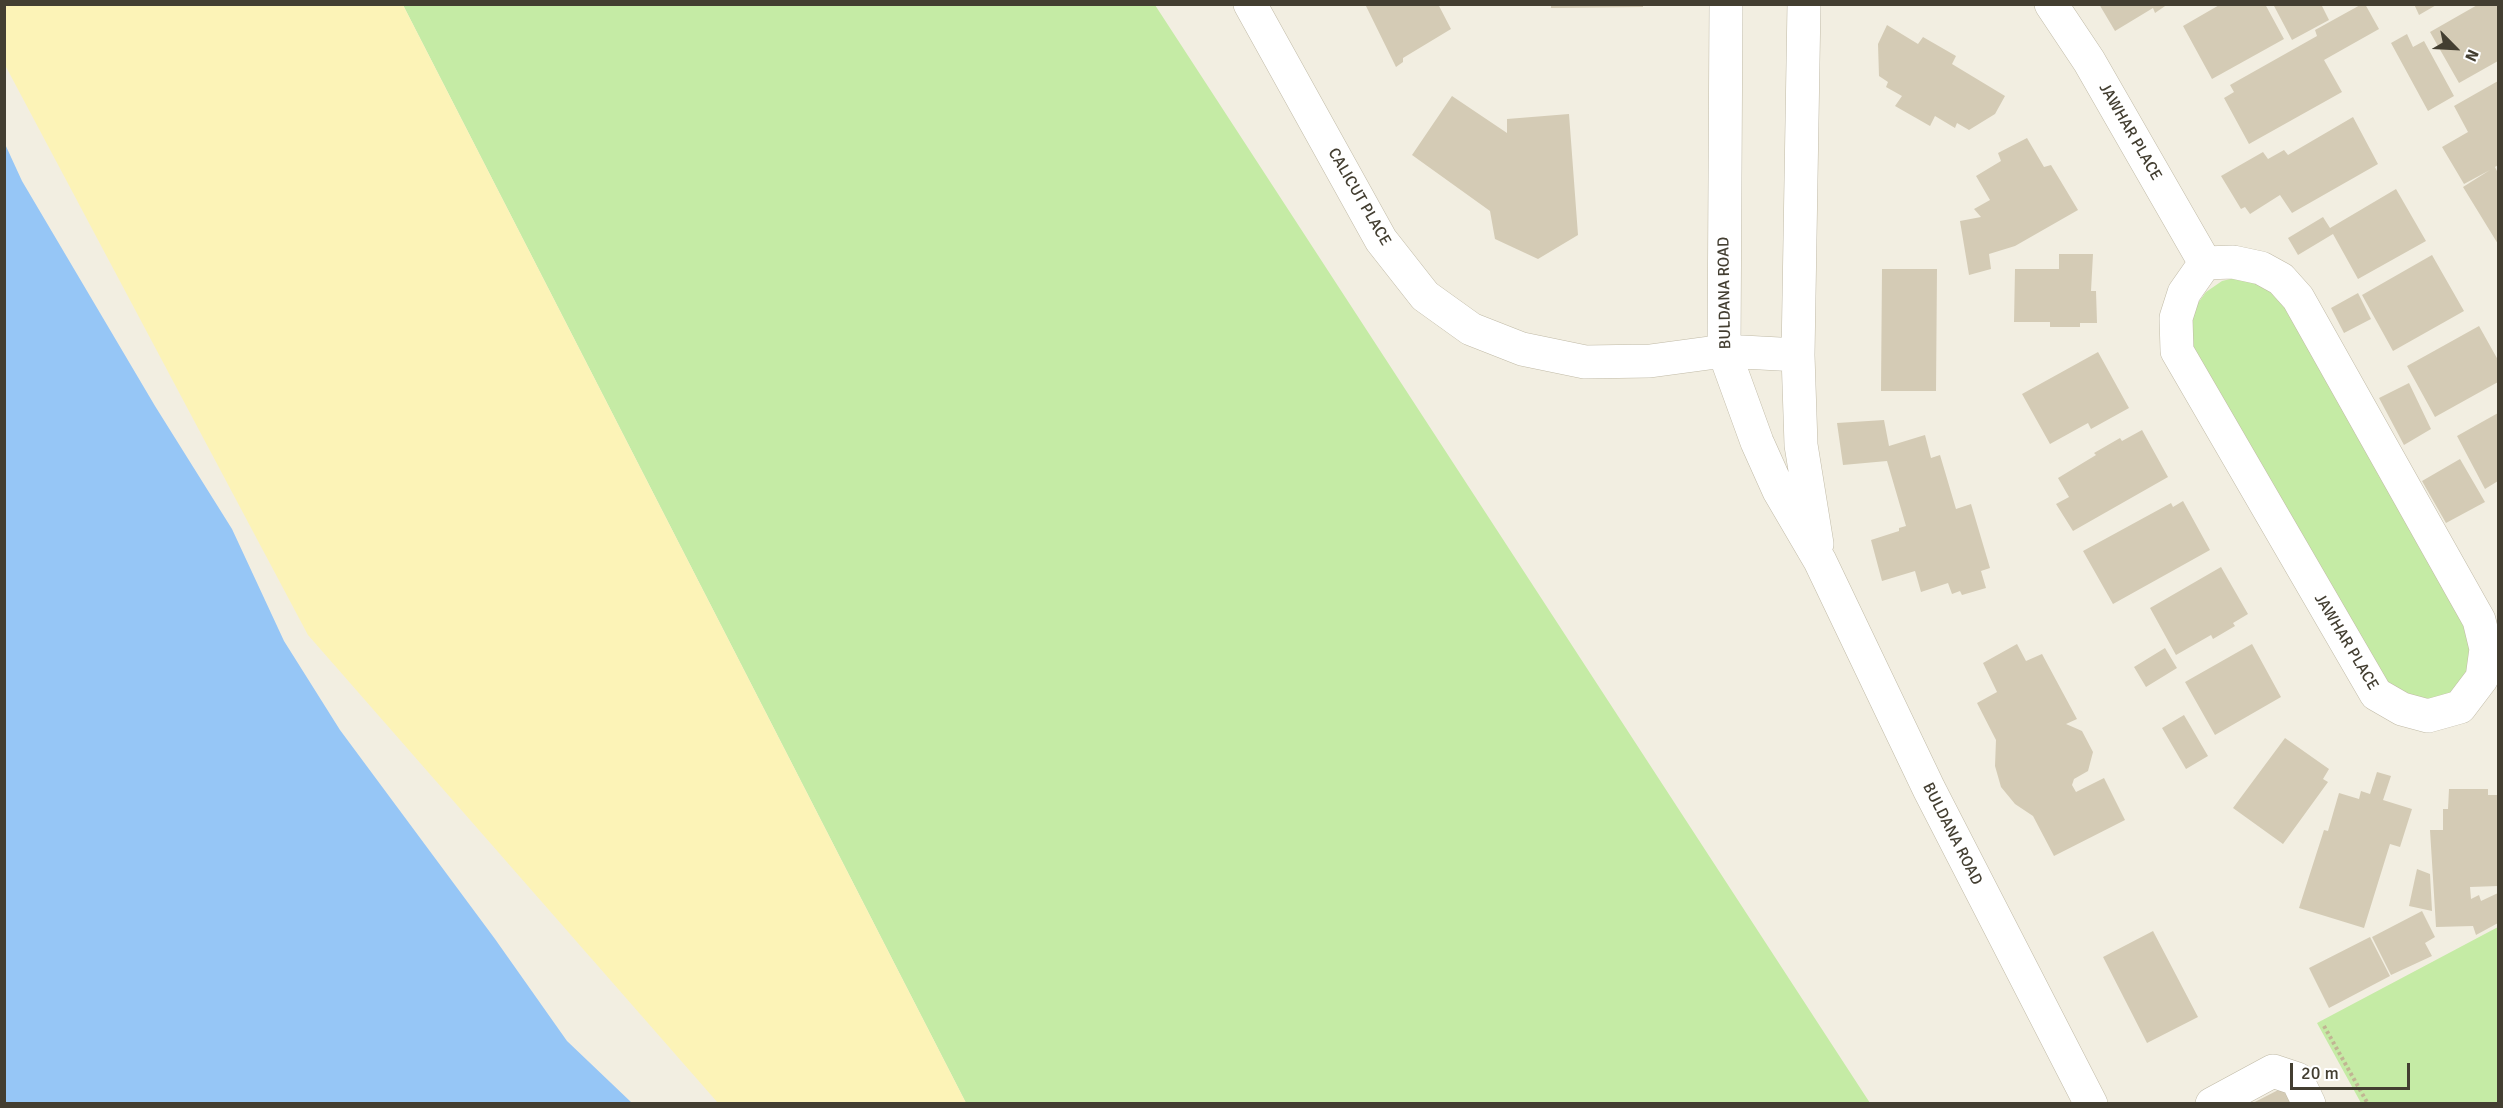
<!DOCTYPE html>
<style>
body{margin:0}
#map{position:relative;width:2503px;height:1108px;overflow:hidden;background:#f2eee1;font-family:Signika,sans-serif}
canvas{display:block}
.frame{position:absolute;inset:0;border:6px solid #433e31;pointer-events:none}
.north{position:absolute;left:2425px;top:18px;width:60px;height:60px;-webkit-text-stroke:4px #fff;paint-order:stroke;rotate:114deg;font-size:16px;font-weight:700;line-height:24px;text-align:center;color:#433e31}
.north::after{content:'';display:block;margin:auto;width:21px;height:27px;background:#433e31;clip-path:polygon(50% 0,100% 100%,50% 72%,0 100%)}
.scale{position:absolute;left:2290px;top:1063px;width:120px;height:27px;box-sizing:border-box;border:3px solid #433e31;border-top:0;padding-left:8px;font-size:18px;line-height:21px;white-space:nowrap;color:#433e31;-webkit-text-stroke:4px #fff;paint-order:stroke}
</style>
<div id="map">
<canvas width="2503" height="1108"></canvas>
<div class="frame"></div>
<div class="north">N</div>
<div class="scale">20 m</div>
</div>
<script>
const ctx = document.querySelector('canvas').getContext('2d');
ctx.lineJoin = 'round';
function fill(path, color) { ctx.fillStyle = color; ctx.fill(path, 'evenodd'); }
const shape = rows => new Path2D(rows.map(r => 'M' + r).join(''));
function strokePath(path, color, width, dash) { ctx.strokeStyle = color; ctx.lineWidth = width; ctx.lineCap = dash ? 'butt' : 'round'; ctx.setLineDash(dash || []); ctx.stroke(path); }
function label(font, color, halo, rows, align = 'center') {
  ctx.font = font + ' Signika,sans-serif'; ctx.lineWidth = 4.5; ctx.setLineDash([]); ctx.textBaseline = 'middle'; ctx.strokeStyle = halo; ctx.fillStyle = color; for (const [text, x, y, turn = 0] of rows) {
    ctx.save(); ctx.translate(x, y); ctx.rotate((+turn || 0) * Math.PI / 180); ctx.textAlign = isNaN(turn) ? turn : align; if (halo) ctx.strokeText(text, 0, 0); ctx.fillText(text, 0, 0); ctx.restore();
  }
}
const green = shape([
 [403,5,1155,5,1870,1103,966,1103],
 [2243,276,2276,289,2467,625,2472,667,2453,693,2420,704,2381,683,2192,349,2190,325,2198,303,2206,292,2222,281],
 [2498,927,2498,1103,2361,1103,2317,1023]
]);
const sand = shape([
 [4,5,403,5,966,1103,718,1103,308,635,5,65]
]);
const water = shape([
 [5,144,22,181,155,406,232,529,284,641,340,730,495,939,567,1041,632,1103,5,1103]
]);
const building = shape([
 [1365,4,1438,4,1451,29,1403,58,1403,62,1396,67],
 [1551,4,1643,4,1643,7,1551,8],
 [2099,4,2168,4,2155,13,2153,8,2115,31],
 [2221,4,2265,4,2284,39,2212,79,2183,26],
 [2273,4,2321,4,2329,20,2292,40],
 [2362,4,2365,4,2379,29,2324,60,2342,92,2249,144,2224,98,2234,92,2230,85,2317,36,2315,30],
 [2414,4,2438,4,2419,15],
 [2479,4,2498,4,2498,61,2459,83,2430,32],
 [1887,25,1918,44,1923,37,1956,56,1952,64,2005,96,1995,114,1969,130,1957,123,1955,128,1935,116,1930,126,1895,106,1902,96,1886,87,1888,82,1879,76,1878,44],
 [2407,34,2413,47,2424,41,2454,96,2428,111,2391,43],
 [2498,81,2498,165,2495,167,2498,173,2498,244,2463,187,2490,170,2464,184,2442,147,2468,132,2454,106],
 [1452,96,1507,133,1507,119,1569,114,1578,235,1538,259,1495,239,1490,211,1412,155],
 [2353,117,2378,164,2292,213,2280,195,2250,214,2245,207,2241,209,2221,176,2263,152,2268,159,2284,150,2288,155],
 [2027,138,2044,167,2051,165,2078,210,2015,246,1989,254,1991,269,1969,275,1960,221,1981,217,1974,209,1990,200,1976,176,2001,161,1998,153],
 [2396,189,2426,241,2358,279,2333,234,2298,255,2288,238,2323,217,2330,228],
 [2059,254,2093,254,2091,291,2096,291,2097,323,2080,323,2080,327,2050,327,2050,322,2014,322,2015,269,2059,269],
 [2432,255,2464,311,2393,351,2362,295],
 [1882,269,1937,269,1936,391,1881,391],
 [2358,293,2371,319,2344,333,2331,308],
 [2479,326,2498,360,2498,382,2435,417,2407,366],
 [2098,352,2129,408,2091,429,2088,423,2050,444,2022,394],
 [2409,383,2431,429,2404,445,2379,398],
 [2498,413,2498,481,2485,489,2457,436],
 [1884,420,1889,446,1925,435,1931,458,1940,455,1956,509,1971,504,1990,568,1981,571,1986,588,1962,595,1960,591,1952,594,1948,583,1921,592,1915,571,1882,581,1871,540,1899,531,1899,528,1906,526,1887,461,1843,465,1837,423],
 [2142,430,2168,477,2073,531,2056,504,2069,497,2058,478,2096,455,2094,453,2120,438,2122,441],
 [2460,459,2485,502,2446,523,2422,481],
 [2183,501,2210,550,2113,604,2083,551,2171,503,2173,507],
 [2221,567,2248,614,2233,623,2235,626,2213,639,2211,635,2176,655,2150,608],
 [2017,644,2026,661,2042,654,2077,719,2066,724,2082,731,2093,752,2088,771,2074,779,2072,785,2076,792,2104,778,2125,820,2054,856,2033,816,2015,804,2001,787,1995,766,1996,740,1977,703,1997,692,1983,663],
 [2252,644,2281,697,2215,735,2185,682],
 [2165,648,2177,668,2146,687,2134,667],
 [2184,715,2208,756,2186,769,2162,728],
 [2285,738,2329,769,2323,779,2328,782,2283,844,2233,808],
 [2377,772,2391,776,2383,800,2412,809,2400,847,2390,844,2364,928,2299,908,2324,830,2328,831,2339,793,2359,799,2361,791,2370,794],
 [2449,789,2488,789,2488,795,2498,795,2498,886,2470,887,2471,899,2479,895,2481,901,2498,893,2498,923,2476,935,2473,926,2436,927,2430,830,2443,830,2443,809,2448,809],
 [2417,869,2430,874,2432,911,2409,906],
 [2422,911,2435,937,2425,943,2432,956,2391,975,2372,937],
 [2153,931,2198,1017,2147,1043,2103,957],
 [2370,937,2390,976,2329,1008,2309,968],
 [2284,1087,2292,1104,2251,1104]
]);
const path = shape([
 [2324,1026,2368,1104]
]);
const minor = shape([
 [1250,4,1381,240,1425,296,1471,329,1522,349,1585,362,1650,361,1724,351,1798,355],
 [1726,4,1724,351,1757,442,1779,491,1820,561,1929,789,2091,1104],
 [1804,4,1798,355,1801,445,1817,544],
 [2051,4,2089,61,2205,263],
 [2233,262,2261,268,2281,279,2298,298,2479,620,2486,649,2482,678,2460,707,2428,716,2402,709,2376,694,2177,351,2176,318,2184,293,2205,263,2233,262],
 [2212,1104,2273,1071,2297,1079,2309,1104]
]);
const streetNames = [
 ["JAWHAR PLACE",2130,132,60],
 ["CALICUT PLACE",1359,197,60],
 ["BULDANA ROAD",1725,293,-91],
 ["JAWHAR PLACE",2346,642,59],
 ["BULDANA ROAD",1952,834,63]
];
fill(green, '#c5eba5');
fill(sand, '#fcf3b7');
fill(water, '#96c6f6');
fill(building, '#d4cbb5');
strokePath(minor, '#c0baa6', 34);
strokePath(path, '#c1b593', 4, [3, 3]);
strokePath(minor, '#fff', 33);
label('16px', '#433e31', '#fff', streetNames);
</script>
